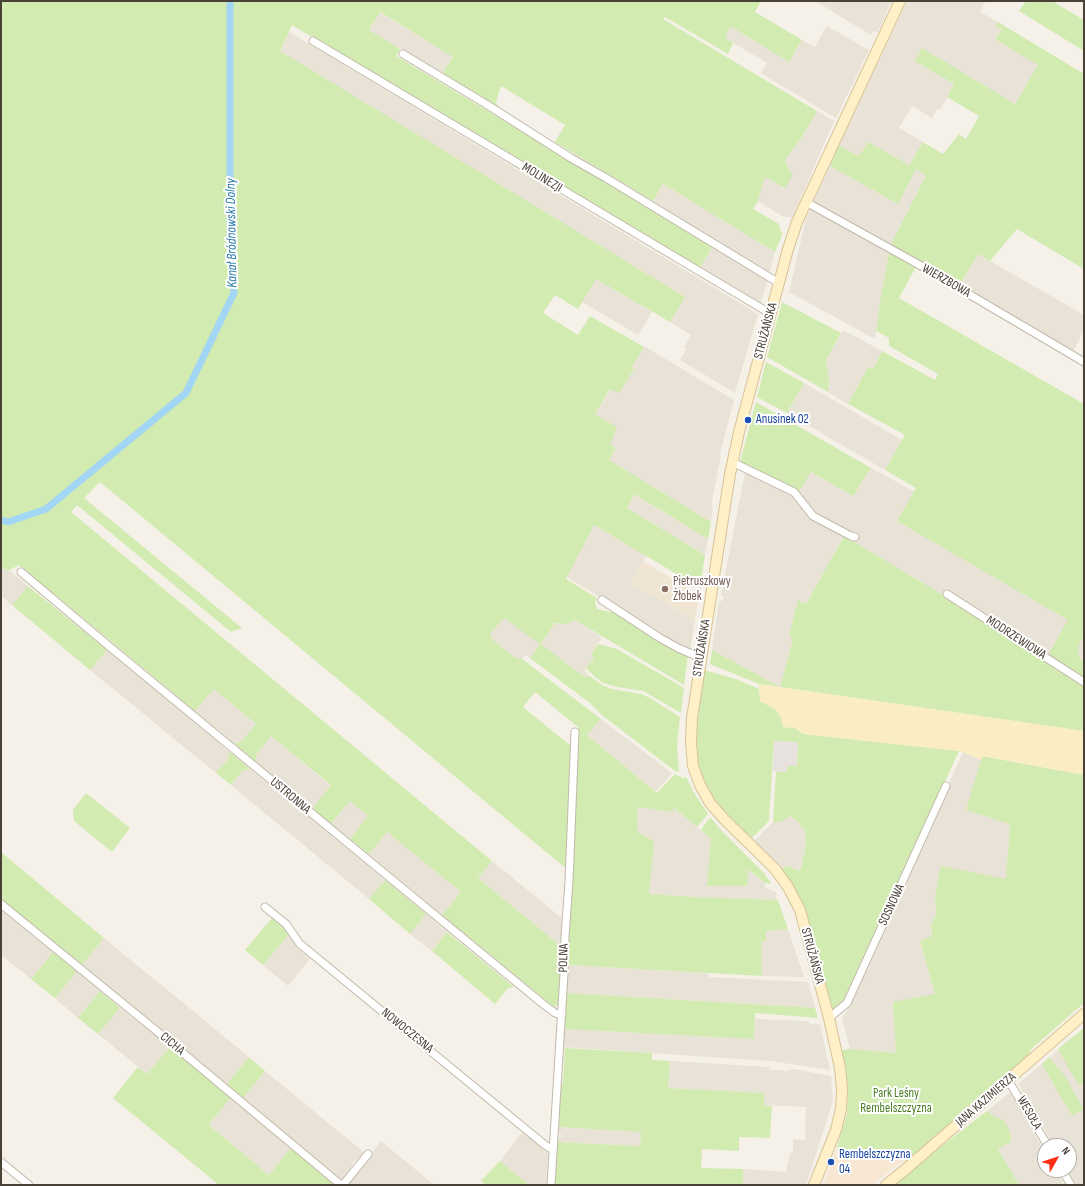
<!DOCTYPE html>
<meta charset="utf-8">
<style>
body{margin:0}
#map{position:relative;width:1085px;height:1186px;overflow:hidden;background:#f5f1e8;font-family:"Sofia Sans Condensed",sans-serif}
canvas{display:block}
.frame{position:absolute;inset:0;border:2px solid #494136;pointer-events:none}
.north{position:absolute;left:1037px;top:1138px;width:40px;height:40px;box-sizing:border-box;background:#fff;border:1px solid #b6b3af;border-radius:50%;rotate:51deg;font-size:11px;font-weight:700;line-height:16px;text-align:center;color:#494136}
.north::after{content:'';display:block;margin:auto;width:14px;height:18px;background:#ff2f15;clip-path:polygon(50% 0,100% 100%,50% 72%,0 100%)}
</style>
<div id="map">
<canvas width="1085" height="1186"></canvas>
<div class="frame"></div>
<div class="north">N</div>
</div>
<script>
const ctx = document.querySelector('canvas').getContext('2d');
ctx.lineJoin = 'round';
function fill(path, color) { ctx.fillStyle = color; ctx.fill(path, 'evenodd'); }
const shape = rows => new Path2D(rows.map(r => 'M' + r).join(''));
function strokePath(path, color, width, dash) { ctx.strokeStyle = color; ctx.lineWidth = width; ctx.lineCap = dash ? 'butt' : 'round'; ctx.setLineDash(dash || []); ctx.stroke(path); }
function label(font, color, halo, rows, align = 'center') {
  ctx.font = font + ' "Sofia Sans Condensed",sans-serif'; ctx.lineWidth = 4; ctx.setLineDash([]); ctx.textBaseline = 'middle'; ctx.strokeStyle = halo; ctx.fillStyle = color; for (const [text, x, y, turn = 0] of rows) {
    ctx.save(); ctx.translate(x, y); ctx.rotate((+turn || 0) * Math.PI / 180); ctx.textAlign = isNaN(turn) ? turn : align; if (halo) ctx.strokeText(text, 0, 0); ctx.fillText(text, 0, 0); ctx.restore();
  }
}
const residential = shape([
 [815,1,892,1,878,32,874,31,871,35],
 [907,1,986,1,980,12,998,22,996,26,1002,29,995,39,1039,65,1015,104,922,49,915,61,955,85,940,110,937,109,932,118,912,106,899,128,923,142,909,165,868,142,860,157,839,146],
 [379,12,453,57,442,74,369,30],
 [730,26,789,62,802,40,815,47,827,26,869,50,836,118,761,73,767,63,725,38],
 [289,32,758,314,735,393,680,360,687,348,684,347,691,335,670,322,685,297,280,52],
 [817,111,834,121,792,218,782,216,758,201,765,176,784,188,789,171,785,160,802,137],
 [830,166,898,204,916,169,926,175,890,246,813,203],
 [663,184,775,252,769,274,652,203],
 [811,208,889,252,880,302,875,339,789,292,806,219],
 [713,246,768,279,760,306,699,269],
 [978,254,1084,315,1084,330,1073,352,959,286],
 [596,279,652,312,638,335,582,302],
 [843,330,882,351,873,369,868,367,848,404,828,392,829,379,826,362,828,356],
 [644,346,734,400,720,454,721,455,711,506,713,507,711,522,609,460,616,448,610,444,595,414,611,389,619,393,634,369,632,367],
 [804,383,902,440,885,470,787,413],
 [871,468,915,492,898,521,1084,629,1084,679,946,590,943,595,852,541,855,537,816,514,798,493,810,472,853,496],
 [745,473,792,494,808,513,809,517,844,536,806,604,798,600,793,639,780,687,712,650,719,601,722,601,724,597,721,595],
 [633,494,708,539,705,555,627,508],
 [594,525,646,556,630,583,695,620,690,651,682,648,567,577],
 [1,568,9,570,28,586,12,605,1,596],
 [503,618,562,624,575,620,602,637,591,655,594,658,584,671,588,675,586,678,541,644,530,658,526,655,522,659,515,658,493,640,490,634],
 [107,650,228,751,229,758,216,773,90,670],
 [214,689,256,724,241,742,234,743,195,711],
 [601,719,672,773,656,792,587,735],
 [271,736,331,786,313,808,256,762,256,755],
 [963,752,982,760,966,810,1010,824,1006,879,935,896,936,915,931,924,932,936,920,942,935,994,896,1053,850,1049,842,1018,850,1006,849,1004],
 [250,769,385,880,369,899,231,785,243,770],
 [350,801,369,816,350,839,331,824],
 [637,807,673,812,673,807,762,881,765,883,765,888,776,892,777,895,775,896,777,900,694,897,649,894,650,874,638,833],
 [789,816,797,821,805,831,806,837,806,845,801,869,798,871,786,867,781,869,780,865,754,841,773,822,780,822],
 [387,831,461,892,442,915,369,854],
 [492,861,564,920,562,947,478,878],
 [1,910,53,952,31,979,1,955],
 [426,914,447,932,432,951,410,934],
 [788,929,804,977,762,976,761,942,765,931],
 [289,934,296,947,310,959,288,986,263,965],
 [104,938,249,1057,227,1084,81,966],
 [567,965,708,973,709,977,808,982,815,1008,566,993],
 [77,971,100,991,78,1018,55,998],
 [120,1008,170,1047,147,1074,98,1034],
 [755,1019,808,1021,810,1024,820,1024,830,1070,770,1061,562,1047,564,1029,754,1039],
 [1072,1038,1084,1059,1084,1185,1077,1185,1068,1170,1069,1146,1054,1146,1018,1084],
 [670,1061,769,1067,769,1070,783,1070,783,1072,793,1069,831,1076,833,1101,806,1185,743,1185,743,1169,786,1172,790,1153,793,1153,793,1139,805,1140,806,1107,764,1105,764,1093,668,1088],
 [265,1071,366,1154,360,1162,356,1159,352,1164,352,1167,344,1178,339,1179,243,1098],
 [1010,1092,1045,1152,1045,1170,1055,1170,1064,1185,1019,1185,980,1117],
 [231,1097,292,1147,269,1175,209,1125],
 [559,1127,641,1132,640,1146,557,1142,557,1139,561,1138,561,1134,558,1133],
 [522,1132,548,1153,546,1185,529,1185,500,1161],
 [381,1141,434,1185,348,1185,348,1183]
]);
const commercial = shape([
 [837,1148,904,1160,872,1185,823,1185]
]);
const industrial = shape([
 [774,741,798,742,797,766,787,773,773,771]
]);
const education = shape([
 [643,561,699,595,695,620,630,583]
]);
const green = shape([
 [1,1,761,1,755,12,802,40,789,62,730,26,725,38,733,43,728,54,665,17,663,19,817,111,802,137,785,160,789,170,793,174,785,188,765,177,758,201,753,209,779,224,781,232,783,233,775,252,663,184,653,201,555,142,565,125,501,86,496,102,499,108,442,74,453,57,380,12,369,30,400,49,396,56,713,246,699,269,292,25,280,51,685,297,670,322,596,279,578,309,555,295,543,313,578,335,590,316,644,347,632,367,634,369,619,393,610,389,595,414,617,427,610,444,616,448,609,460,711,522,708,539,634,494,627,508,705,555,700,588,594,525,566,579,597,598,595,603,597,609,610,612,614,612,688,655,684,685,575,620,566,624,555,623,541,644,586,678,588,675,604,686,612,689,641,694,650,698,680,717,677,745,679,772,675,771,603,716,590,703,530,658,540,644,504,618,490,634,493,640,515,658,522,659,601,719,587,735,657,793,675,774,683,778,686,777,696,796,708,814,697,827,673,807,673,812,637,807,638,833,654,841,649,894,694,897,778,900,788,929,766,931,766,941,761,942,762,976,567,965,578,727,535,692,523,707,572,747,569,871,100,482,84,498,242,628,231,632,77,505,71,512,492,861,478,878,562,947,558,1005,554,1007,442,915,461,892,387,832,369,854,350,839,368,816,350,801,331,824,313,808,331,785,271,736,256,755,256,762,234,743,241,742,256,724,214,689,195,711,19,565,9,570,1,568],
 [1026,1,1052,1,1084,20,1084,51,1019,11],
 [998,22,1084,74,1084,269,1017,229,990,261,978,254,959,286,890,246,926,175,916,169,898,204,830,166,839,146,859,156,868,142,909,165,923,142,943,154,959,134,966,139,979,116,947,97,954,84,915,61,922,48,1015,104,1038,65,995,39,1002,29,995,26],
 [889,252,916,267,899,298,1084,404,1084,634,1079,645,1078,651,1080,659,1084,662,1084,679,1048,655,1068,620,897,521,916,488,885,470,905,435,848,404,868,367,873,369,882,351,935,380,938,374,889,346,889,338,876,331,880,302],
 [782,302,841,333,828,356,826,362,829,379,828,392,767,357],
 [766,362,804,383,787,413,757,397],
 [756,402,871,468,853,496,811,472,798,493,740,462],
 [844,536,943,595,1084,686,1084,731,780,687,759,684,710,664,712,650,780,687,793,639,789,636,798,600,806,604],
 [28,586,107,650,90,670,12,605],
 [598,644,617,649,684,688,681,713,643,691,617,687,603,683,595,677,586,668,594,658,591,655],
 [704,670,736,679,759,689,760,701,775,709,781,717,783,727,795,728,803,734,959,751,844,1002,831,1011,803,905,781,869,788,866,798,871,801,869,806,845,805,831,797,821,790,816,780,822,773,822,776,772,787,772,787,766,797,766,798,742,774,741,769,821,751,839,729,818,713,797,700,772,697,757,697,727],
 [228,751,250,769,243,770,231,785,216,773,229,758],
 [982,756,1084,775,1084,1003,1029,1051,1031,1056,909,1161,837,1148,847,1114,848,1090,842,1050,850,1049,896,1053,893,1002,935,994,920,941,932,936,931,924,936,915,935,896,941,866,1006,879,1010,824,966,810],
 [86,793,130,828,112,852,74,821,73,810],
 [711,818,721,830,763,872,771,883,770,884,765,883,748,869,747,886,707,886,711,839,701,830,707,821],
 [1,852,104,938,81,966,1,899],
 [385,880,426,914,410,934,369,899],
 [272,918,285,929,289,934,263,965,245,950],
 [447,932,514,987,508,988,495,1004,432,951],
 [53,952,77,971,55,998,31,979],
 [100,991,120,1008,98,1034,78,1018],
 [566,993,815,1008,818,1018,755,1013,754,1039,564,1029],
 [1084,1028,1084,1083,1079,1086,1058,1049],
 [170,1047,231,1097,209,1125,269,1175,292,1147,335,1183,335,1185,219,1185,113,1098,138,1067,147,1074],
 [565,1048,652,1053,652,1060,670,1061,668,1088,764,1093,764,1105,772,1106,770,1138,739,1137,739,1151,702,1149,701,1168,743,1169,743,1185,553,1185,555,1142,640,1146,641,1132,559,1127,561,1084,563,1083],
 [249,1057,265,1071,243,1098,227,1084],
 [1049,1057,1064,1075,1084,1109,1072,1116,1042,1064],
 [987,1111,995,1117,1003,1120,1010,1131,1011,1140,1010,1142,998,1149,1019,1185,898,1185,895,1182],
 [500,1161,529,1185,486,1185,481,1181]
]);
const sand = shape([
 [759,684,1084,731,1084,775,983,756,982,760,959,751,803,734,795,728,783,727,781,717,775,709,760,701]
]);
const canal = shape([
 [1,520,8,522,46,509,186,393,234,293,230,238,230,1]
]);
const street = shape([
 [313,41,771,314],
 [403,54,486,104,571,158,606,178,779,283],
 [806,202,916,263,1084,362],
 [732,462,794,492,813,516,851,536,855,537],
 [21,572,110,647,543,1004,555,1013,562,1015],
 [947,594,1084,682],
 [602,600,660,638,678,648,701,658],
 [1,904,153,1028,341,1185],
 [265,907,286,924,300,944,545,1145,553,1150],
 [829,1018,847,1003,946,786],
 [1008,1080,1048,1146],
 [1,1162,29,1185],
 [1062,1170,1071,1185],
 [343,1185,368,1154],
 [551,1185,564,974,565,937,569,881,575,732]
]);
const secondary = shape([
 [814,1185,836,1130,841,1109,842,1089,840,1068,829,1018,800,910,788,887,775,869,724,819,710,803,700,785,693,766,691,742,692,718,730,474,739,432,788,249,797,222,900,1],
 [886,1185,907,1168,1084,1014]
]);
const markers = [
 [748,420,4,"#1a4fb4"],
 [665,589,4,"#8d6e63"],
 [831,1162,4,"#1a4fb4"]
];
const streetNames = [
 ["MOLINEZJI",542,178,31],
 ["WIERZBOWA",946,281,30],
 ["STRUŻAŃSKA",766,331,-75],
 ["MODRZEWIOWA",1016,638,33],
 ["STRUŻAŃSKA",702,648,-81],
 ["USTRONNA",290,796,40],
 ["SOSNOWA",892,905,-65],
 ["STRUŻAŃSKA",812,956,75],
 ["POLNA",564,958,-89],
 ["NOWOCZESNA",407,1031,39],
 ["CICHA",172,1044,40],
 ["JANA KAZIMIERZA",986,1100,-41],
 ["WESOŁA",1029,1113,60]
];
const transitNames = [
 ["Anusinek 02",756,420],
 ["Rembelszczyzna",839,1155],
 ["04",839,1170]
];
const educationNames = [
 ["Pietruszkowy",673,582],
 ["Żłobek",673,597]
];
const parkNames = [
 ["Park Leśny",896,1094],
 ["Rembelszczyzna",896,1109]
];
const waterNames = [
 ["Kanał Bródnowski Dolny",232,233,-91]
];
fill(residential, '#e9e2d6');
fill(commercial, '#f7e7d3');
fill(industrial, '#e7e2dd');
fill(education, '#efe5d2');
fill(green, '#d2ebb0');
fill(sand, '#faecc3');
strokePath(canal, '#a3d6f4', 7);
strokePath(street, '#c1b8aa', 9);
strokePath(secondary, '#d7c396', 12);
strokePath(street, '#fff', 7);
strokePath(secondary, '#fff0c8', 10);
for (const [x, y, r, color] of markers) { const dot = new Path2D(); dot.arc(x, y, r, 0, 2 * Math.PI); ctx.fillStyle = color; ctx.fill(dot); strokePath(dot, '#fff', 1.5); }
label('13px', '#494136', '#fff', streetNames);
label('13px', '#164399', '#fff', transitNames, 'left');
label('13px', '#785e54', '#fff', educationNames, 'left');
label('13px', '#4b7e26', '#fff', parkNames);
label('italic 14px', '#2878aa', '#fff', waterNames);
</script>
